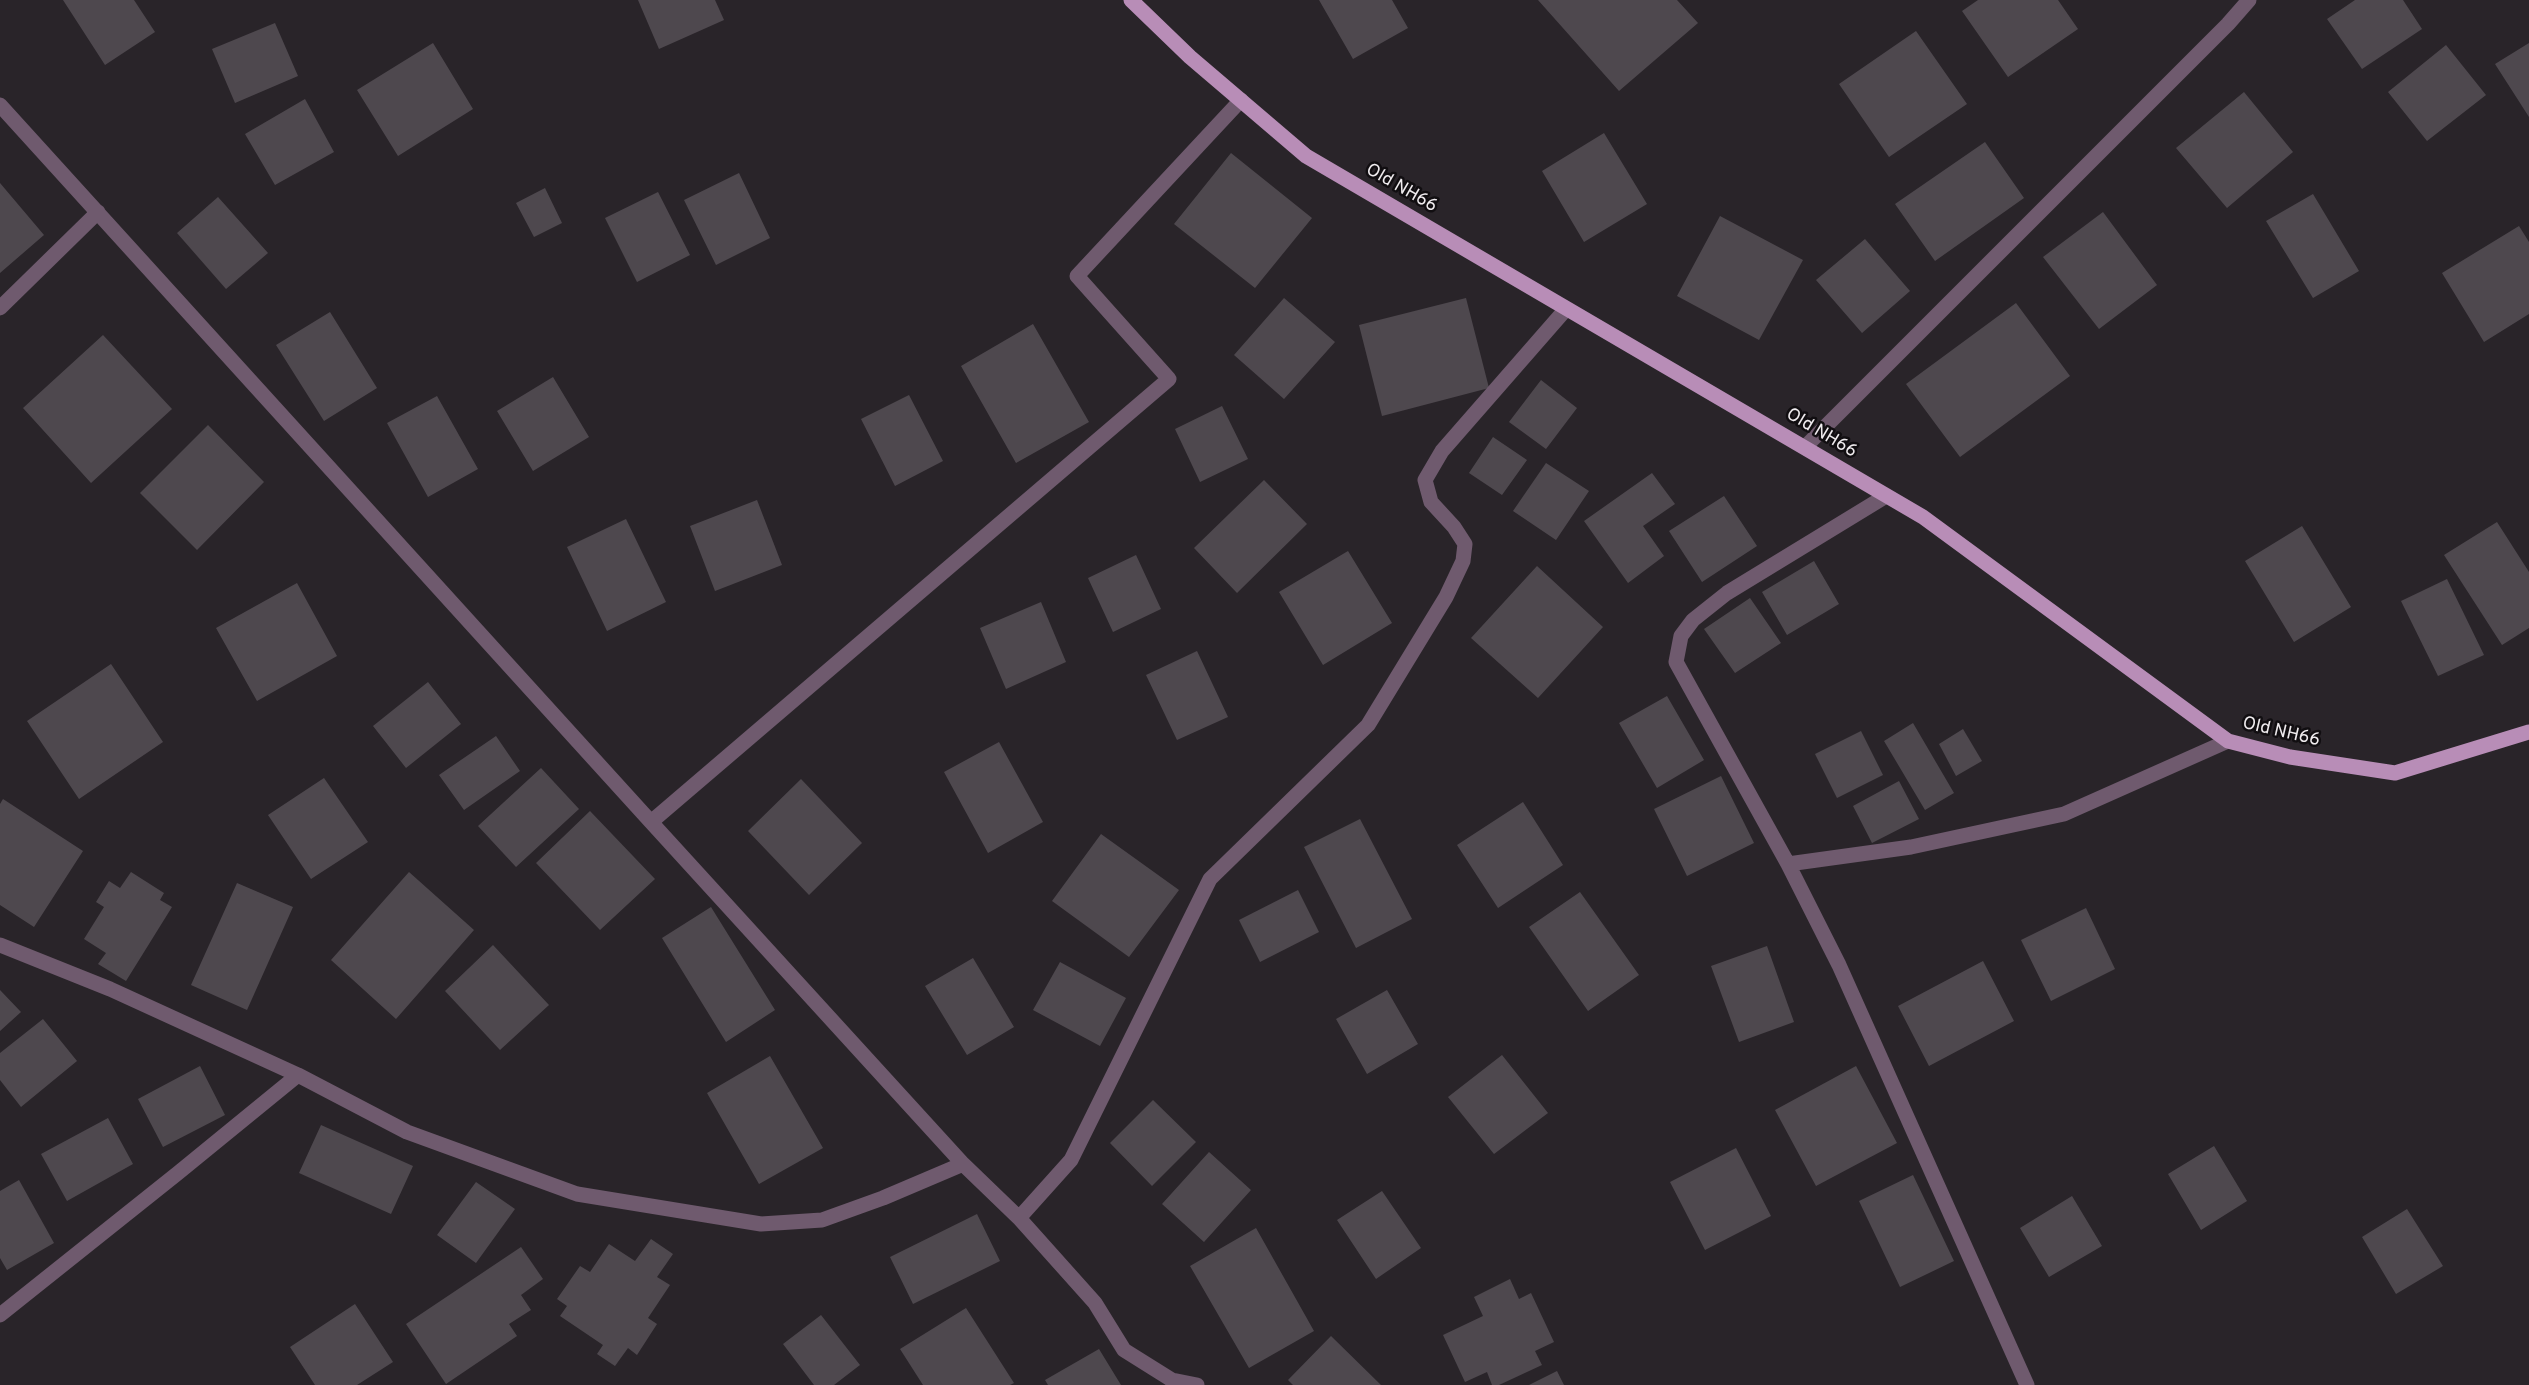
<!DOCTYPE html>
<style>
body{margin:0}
canvas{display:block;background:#292429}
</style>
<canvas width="2529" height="1385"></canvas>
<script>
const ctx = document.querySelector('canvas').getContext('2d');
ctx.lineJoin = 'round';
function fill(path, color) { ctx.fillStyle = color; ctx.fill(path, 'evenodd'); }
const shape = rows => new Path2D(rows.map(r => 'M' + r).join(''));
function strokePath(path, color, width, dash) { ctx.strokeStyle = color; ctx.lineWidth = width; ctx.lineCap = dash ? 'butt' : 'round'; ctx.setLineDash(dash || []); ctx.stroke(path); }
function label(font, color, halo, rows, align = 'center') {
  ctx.font = font + ' Overpass,sans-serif'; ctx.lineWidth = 5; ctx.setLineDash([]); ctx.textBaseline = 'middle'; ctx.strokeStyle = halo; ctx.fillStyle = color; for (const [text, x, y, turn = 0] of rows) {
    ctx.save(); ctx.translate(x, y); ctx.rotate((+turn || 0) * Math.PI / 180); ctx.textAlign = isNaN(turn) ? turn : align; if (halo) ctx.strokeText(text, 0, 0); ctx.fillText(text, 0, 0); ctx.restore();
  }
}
const building = shape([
 [63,0,134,0,155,32,105,65],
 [638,0,715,0,724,20,659,49],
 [1319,0,1392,0,1408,28,1353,59],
 [1538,0,1677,0,1698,23,1619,91],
 [1978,0,2058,0,2078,29,2008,77,1962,11],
 [2355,0,2403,0,2422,29,2362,69,2327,19],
 [275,23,298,76,235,103,212,49],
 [1916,31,1967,104,1889,157,1839,84],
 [433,43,473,109,398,156,357,90],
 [2529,43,2529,117,2495,64],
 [2446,45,2486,95,2427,141,2388,92],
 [2244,92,2293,152,2227,208,2176,148],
 [305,99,334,152,275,185,245,134],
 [1604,133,1647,204,1584,242,1542,171],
 [1985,142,2024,198,1935,261,1895,204],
 [1231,153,1312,218,1255,288,1174,224],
 [739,173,770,238,716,265,684,200],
 [0,183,44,235,0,273],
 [545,188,562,223,534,237,516,203],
 [658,192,690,255,637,282,605,218],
 [2313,194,2359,271,2313,298,2266,221],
 [218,197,268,253,226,289,177,233],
 [2103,212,2157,285,2099,329,2043,257],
 [1720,216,1803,260,1759,340,1677,296],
 [2519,226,2529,242,2529,314,2484,342,2442,273],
 [1865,239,1910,291,1862,333,1816,280],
 [1284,298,1335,342,1284,399,1234,355],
 [1466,298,1489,388,1382,416,1359,325],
 [2016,303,2070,376,1960,457,1906,384],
 [330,312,377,388,324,421,276,345],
 [1033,324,1089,422,1016,463,961,366],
 [103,335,172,409,91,483,23,408],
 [553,377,589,437,533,471,497,411],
 [1541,380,1577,408,1546,449,1509,422],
 [909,395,943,461,895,486,861,419],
 [437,396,478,469,428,497,387,423],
 [1222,406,1248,459,1200,482,1175,429],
 [208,425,264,482,197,550,140,493],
 [1493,437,1527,460,1502,495,1469,473],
 [1546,463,1589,491,1556,540,1513,511],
 [1652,473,1675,504,1643,526,1664,556,1628,583,1584,521],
 [1264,480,1307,524,1237,593,1194,548],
 [1724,496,1757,546,1702,582,1669,531],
 [757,500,782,565,715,591,690,526],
 [626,519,666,602,607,631,567,547],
 [2497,522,2529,572,2529,628,2502,645,2444,555],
 [2302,526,2351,607,2294,642,2245,561],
 [1348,551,1392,623,1323,665,1279,592],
 [1136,555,1161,609,1113,632,1088,578],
 [1814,561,1839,604,1787,635,1762,592],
 [1537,566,1603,627,1538,698,1471,638],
 [2447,579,2484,655,2438,676,2401,601],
 [297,583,337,656,257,701,216,628],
 [1750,598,1781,643,1735,673,1704,629],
 [1041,602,1066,662,1006,689,980,628],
 [1197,651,1228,717,1177,740,1146,675],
 [111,664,163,742,79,799,27,721],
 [428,682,461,724,406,768,373,726],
 [1667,696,1704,760,1657,788,1619,723],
 [1913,723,1954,793,1925,810,1884,741],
 [1963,729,1982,761,1956,776,1939,744],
 [1861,731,1883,775,1837,798,1815,754],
 [496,736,520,771,464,810,439,775],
 [999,742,1043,822,988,853,944,772],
 [541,768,579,809,516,867,478,826],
 [1721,776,1754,843,1687,876,1654,809],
 [324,778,368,842,311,879,268,815],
 [801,779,862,843,809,895,748,831],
 [1899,781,1919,819,1872,843,1853,806],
 [3,799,83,851,34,927,0,905,0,804],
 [1523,802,1563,865,1498,908,1457,845],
 [590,811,655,879,600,930,536,863],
 [1360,819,1412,919,1356,948,1304,847],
 [1101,834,1179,890,1129,957,1052,901],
 [131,872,164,893,160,900,172,907,126,981,98,964,106,953,84,939,104,907,96,902,109,881,120,888],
 [409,872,474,930,396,1019,331,960],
 [237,883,293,907,247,1010,191,985],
 [1298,890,1319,932,1260,962,1239,920],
 [1580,892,1639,975,1588,1011,1529,927],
 [711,907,775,1010,726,1042,662,938],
 [2086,908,2115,969,2051,1001,2021,940],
 [493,945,549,1005,500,1050,445,991],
 [1767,946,1794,1022,1739,1042,1711,966],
 [973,958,1014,1027,967,1055,925,986],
 [1983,961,2014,1021,1929,1066,1898,1006],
 [1060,962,1126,998,1100,1046,1033,1010],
 [0,990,21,1012,0,1031],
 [1387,990,1418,1044,1367,1074,1336,1019],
 [43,1019,77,1061,21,1107,0,1080,0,1053],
 [1502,1055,1548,1113,1494,1154,1448,1097],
 [770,1056,823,1148,759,1184,707,1093],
 [200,1066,225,1115,163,1147,138,1099],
 [1856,1066,1897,1143,1816,1186,1775,1110],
 [1153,1100,1196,1142,1152,1186,1110,1143],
 [108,1118,133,1164,67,1201,41,1154],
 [321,1125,413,1166,391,1214,299,1173],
 [2214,1146,2247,1201,2201,1230,2168,1174],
 [1736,1148,1771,1216,1705,1250,1670,1182],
 [1209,1152,1251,1190,1204,1242,1162,1204],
 [1913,1175,1954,1261,1900,1287,1859,1201],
 [19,1180,54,1243,7,1270,0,1258,0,1191],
 [476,1182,515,1209,476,1263,437,1235],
 [1382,1191,1421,1248,1376,1279,1337,1220],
 [2072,1196,2102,1246,2049,1277,2020,1228],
 [2407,1209,2443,1266,2396,1294,2362,1237],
 [977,1214,1000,1261,913,1304,890,1257],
 [1256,1228,1314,1331,1249,1368,1190,1266],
 [651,1239,673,1254,657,1277,670,1285,648,1318,657,1324,637,1355,628,1348,615,1366,597,1354,603,1345,560,1316,567,1306,557,1299,580,1266,590,1272,609,1244,635,1261],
 [521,1247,543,1279,521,1295,531,1310,509,1324,517,1336,446,1384,406,1324],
 [1510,1279,1519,1299,1531,1293,1554,1342,1535,1351,1542,1365,1499,1385,1492,1385,1487,1372,1465,1382,1443,1335,1483,1316,1474,1297],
 [355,1304,393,1362,357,1385,315,1385,290,1347],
 [966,1308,1014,1383,1010,1385,923,1385,900,1349],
 [821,1315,860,1365,834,1385,814,1385,783,1344],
 [1331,1336,1381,1385,1293,1385,1288,1380],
 [1099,1349,1121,1385,1048,1385,1045,1380],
 [1557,1371,1564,1385,1529,1385]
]);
const minor = shape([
 [0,105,651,822],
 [0,308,98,212],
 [1805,447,2228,24,2249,0],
 [1886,496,1727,593,1693,620,1681,636,1676,662,1788,864,1839,965,2027,1385],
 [1788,864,1911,847,2064,814,2228,741],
 [0,945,110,989,298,1075,407,1132,577,1194,761,1224,822,1220,883,1198,963,1164],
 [1019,1218,963,1164,651,822,1169,379,1077,276,1241,100],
 [0,1315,178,1173,298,1075],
 [1172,1380,1197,1385],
 [1173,1385,1172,1380,1124,1350,1095,1303,1019,1218,1071,1160,1210,879,1368,725,1446,597,1463,561,1465,544,1454,527,1431,502,1425,480,1442,451,1566,309]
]);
const primary = shape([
 [1131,0,1190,57,1306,156,1923,517,2228,741,2290,757,2395,773,2529,732]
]);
const streetNames = [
 ["Old NH66",1401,189,30],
 ["Old NH66",1821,434,31],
 ["Old NH66",2281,733,13]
];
fill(building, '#4e484e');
strokePath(minor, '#6f5a6e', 15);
strokePath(primary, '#b88db7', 15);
label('18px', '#efebee', '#110e11', streetNames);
</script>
